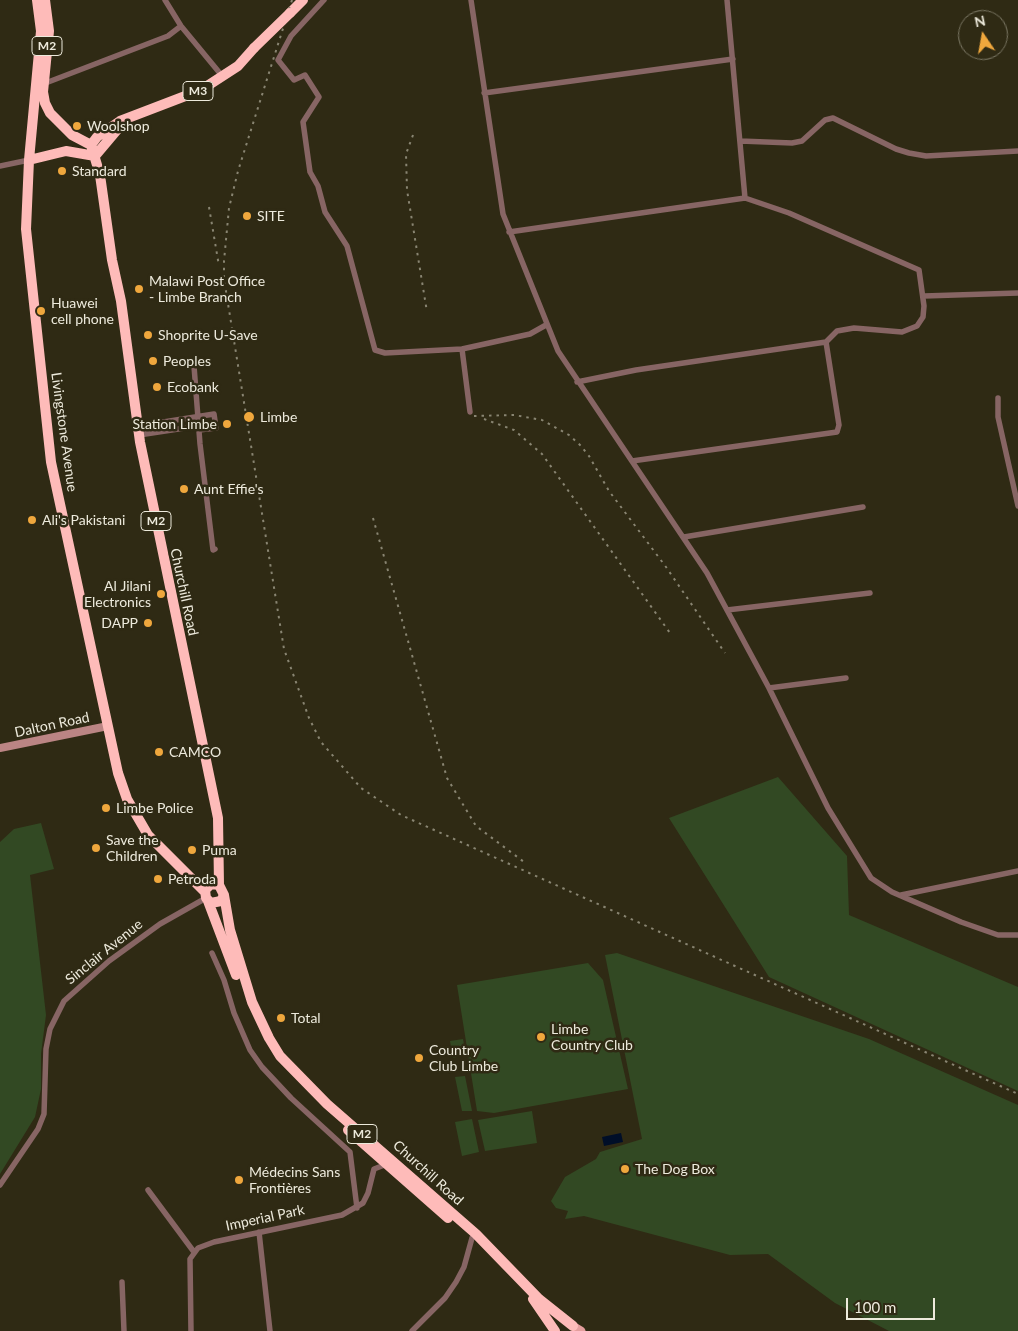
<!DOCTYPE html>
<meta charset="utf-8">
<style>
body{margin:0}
#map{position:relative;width:1018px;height:1331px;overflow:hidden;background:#2f2a14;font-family:Lato,sans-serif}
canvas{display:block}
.north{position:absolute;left:958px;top:10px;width:50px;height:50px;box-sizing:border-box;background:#2f2a14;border:1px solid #7b7764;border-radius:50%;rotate:348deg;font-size:14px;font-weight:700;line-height:20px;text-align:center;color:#edeadc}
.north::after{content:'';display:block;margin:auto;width:18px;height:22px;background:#efa73d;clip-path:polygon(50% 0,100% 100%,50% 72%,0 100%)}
.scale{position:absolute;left:846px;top:1298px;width:89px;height:22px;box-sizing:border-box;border:2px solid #edeadc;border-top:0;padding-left:6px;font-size:15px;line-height:18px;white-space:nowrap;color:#edeadc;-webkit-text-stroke:4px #2f2a14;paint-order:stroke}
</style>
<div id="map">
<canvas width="1018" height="1331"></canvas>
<div class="north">N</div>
<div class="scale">100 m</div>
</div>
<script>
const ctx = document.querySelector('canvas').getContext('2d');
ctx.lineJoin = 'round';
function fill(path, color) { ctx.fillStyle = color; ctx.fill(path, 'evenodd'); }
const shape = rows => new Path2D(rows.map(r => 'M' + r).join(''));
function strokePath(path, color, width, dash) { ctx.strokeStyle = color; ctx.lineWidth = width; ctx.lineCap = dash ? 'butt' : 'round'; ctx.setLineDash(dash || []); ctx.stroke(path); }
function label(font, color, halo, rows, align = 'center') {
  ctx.font = font + ' Lato,sans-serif'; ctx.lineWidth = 5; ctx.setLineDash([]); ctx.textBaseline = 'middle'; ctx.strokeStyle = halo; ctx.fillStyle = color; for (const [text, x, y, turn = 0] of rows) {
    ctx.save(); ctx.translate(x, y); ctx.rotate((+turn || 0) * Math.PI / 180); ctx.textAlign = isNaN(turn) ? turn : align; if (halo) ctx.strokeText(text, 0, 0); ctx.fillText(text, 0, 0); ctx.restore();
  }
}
const green = shape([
 [778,777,847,856,849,915,1018,987,1018,1091,769,977,669,818],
 [41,823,54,869,30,875,46,1015,41,1054,41,1089,35,1117,0,1174,0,842,14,829],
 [617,953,869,1039,1018,1105,1018,1331,889,1331,835,1303,768,1254,730,1255,584,1216,565,1219,568,1211,556,1208,551,1201,565,1177,596,1159,600,1152,642,1139,605,955],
 [588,963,603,980,628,1089,494,1113,477,1111,457,985],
 [463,1039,466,1055,453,1058,450,1041],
 [465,1076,472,1111,462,1111,455,1077],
 [532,1111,537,1143,485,1151,478,1120],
 [472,1119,479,1152,462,1156,455,1122]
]);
const water = shape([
 [621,1133,623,1142,604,1146,602,1137]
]);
const street = shape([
 [165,0,181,26,223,77],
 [324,0,291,36,278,60,294,80,305,75,319,97,303,122,310,172,318,186,325,212,347,246,375,350,385,353,462,349,530,334,546,325],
 [471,0,503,214,558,351,707,573,769,688,828,808,871,878,892,892,961,922,998,935,1018,935],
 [727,0,745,198],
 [43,84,168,36,181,26],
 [484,93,733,59],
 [740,141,792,143,802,141,825,120,833,118,896,149,909,153,926,156,1018,151],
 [0,166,29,160],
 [509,232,745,198,789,213,919,270,924,306,923,317,917,326,902,332,854,328,837,331,826,342,839,425,837,432,632,461],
 [924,296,1018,293],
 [462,349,470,412],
 [194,366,200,444,213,550,215,549],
 [577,382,636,370,826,342],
 [998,398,998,417,1018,506],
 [138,426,214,414,216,428,199,430],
 [139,435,198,426],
 [684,537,863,507],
 [727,610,870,593],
 [769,688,846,678],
 [901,895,1018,871],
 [212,953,224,980,234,1013,250,1050,262,1067,291,1098,350,1152,357,1208],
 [0,1185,38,1129,44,1114,46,1049,50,1029,64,1001,109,961,160,924,206,898],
 [148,1190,194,1252],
 [259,1232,270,1331],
 [122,1282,124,1331],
 [191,1331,190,1259,198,1248,214,1242,342,1215,363,1203,368,1193,374,1169,387,1164],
 [412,1331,445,1298,456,1282,464,1267,472,1238,476,1234]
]);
const secondary = shape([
 [0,748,108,726]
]);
const primary = shape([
 [576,1328,581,1331]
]);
const highway = shape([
 [37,0,41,31,29,160,26,229,51,462,118,773,127,799,148,835,205,892],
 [45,0,49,31,43,92,45,103,50,113,72,135,91,145,100,175,112,260,121,301,140,442,218,818,219,885,224,895,221,901,211,903,206,898,205,890,211,884,219,885],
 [290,13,303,0],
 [91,145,97,137,120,121,201,90,238,66,254,48],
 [95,156,122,124],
 [29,160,66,151,95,156],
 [224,895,230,930,252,1002,269,1038,280,1056,327,1104,476,1234,539,1299,573,1326],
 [208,901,236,975],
 [348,1130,448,1218],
 [533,1299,555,1331]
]);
const rail = shape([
 [292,0,238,171,229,208,224,261,224,279,284,649,309,718,321,742,361,788,401,815,1018,1094],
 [413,135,406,154,407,190,427,312],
 [209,207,219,266],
 [474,416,514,415,542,420,569,435,580,445,589,456,609,491,666,567,725,653],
 [484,419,514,430,542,454,670,633],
 [373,518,447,778,476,826,524,862]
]);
const highwayBridge = shape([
 [254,48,290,13]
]);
const markers = [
 [77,126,5,"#efa73d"],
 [62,171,5,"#efa73d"],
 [247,216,5,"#efa73d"],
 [139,289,5,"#efa73d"],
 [41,311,5,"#efa73d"],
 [148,335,5,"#efa73d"],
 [153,361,5,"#efa73d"],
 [157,387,5,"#efa73d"],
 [249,417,6,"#efa73d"],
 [227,424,5,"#efa73d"],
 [184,489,5,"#efa73d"],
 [32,520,5,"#efa73d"],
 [161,594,5,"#efa73d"],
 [148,623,5,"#efa73d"],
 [159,752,5,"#efa73d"],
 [106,808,5,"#efa73d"],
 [96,848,5,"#efa73d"],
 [192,850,5,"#efa73d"],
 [158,879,5,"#efa73d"],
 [281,1018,5,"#efa73d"],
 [541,1037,5,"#efa73d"],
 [419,1058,5,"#efa73d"],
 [625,1169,5,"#efa73d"],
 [239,1180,5,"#efa73d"]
];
const shields = [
 [47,46,30],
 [198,91,30],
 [156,521,30],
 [362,1134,30]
];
const shieldNames = [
 ["M2",47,46],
 ["M3",198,91],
 ["M2",156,521],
 ["M2",362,1134]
];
const poiNames = [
 ["Woolshop",87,126],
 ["Standard",72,171],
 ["SITE",257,216],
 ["Malawi Post Office",149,281],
 ["- Limbe Branch",149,297],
 ["Huawei",51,303],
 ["cell phone",51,319],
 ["Shoprite U-Save",158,335],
 ["Peoples",163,361],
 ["Ecobank",167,387],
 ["Limbe",260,417],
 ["Station Limbe",217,424,"right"],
 ["Aunt Effie's",194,489],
 ["Ali's Pakistani",42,520],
 ["Al Jilani",151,586,"right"],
 ["Electronics",151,602,"right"],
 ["DAPP",138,623,"right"],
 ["CAMCO",169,752],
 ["Limbe Police",116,808],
 ["Save the",106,840],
 ["Children",106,856],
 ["Puma",202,850],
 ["Petroda",168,879],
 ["Total",291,1018],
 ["Limbe",551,1029],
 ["Country Club",551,1045],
 ["Country",429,1050],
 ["Club Limbe",429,1066],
 ["The Dog Box",635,1169],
 ["Médecins Sans",249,1172],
 ["Frontières",249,1188]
];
const streetNames = [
 ["Livingstone Avenue",64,432,82],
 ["Churchill Road",184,592,78],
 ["Dalton Road",52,725,-12],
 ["Sinclair Avenue",104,952,-39],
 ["Churchill Road",428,1173,42],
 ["Imperial Park",265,1218,-12]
];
fill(green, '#324923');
fill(water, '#000e28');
strokePath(street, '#876564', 5.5);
strokePath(secondary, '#bb8584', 8);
strokePath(primary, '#e49e9d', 9);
strokePath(highway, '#febbb9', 10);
strokePath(rail, '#898572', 2, [2.5, 5]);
strokePath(highwayBridge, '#febbb9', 10);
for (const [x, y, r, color] of markers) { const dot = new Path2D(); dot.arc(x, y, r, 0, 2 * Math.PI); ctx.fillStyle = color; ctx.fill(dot); strokePath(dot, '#2f2a14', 2); }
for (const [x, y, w] of shields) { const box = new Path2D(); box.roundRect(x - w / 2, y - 9.5, w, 19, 4); ctx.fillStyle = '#2f2a14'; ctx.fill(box); strokePath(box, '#edeadc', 1); }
label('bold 12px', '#edeadc', null, shieldNames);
label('14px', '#edeadc', '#2f2a14', poiNames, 'left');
label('14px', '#edeadc', '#2f2a14', streetNames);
</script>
